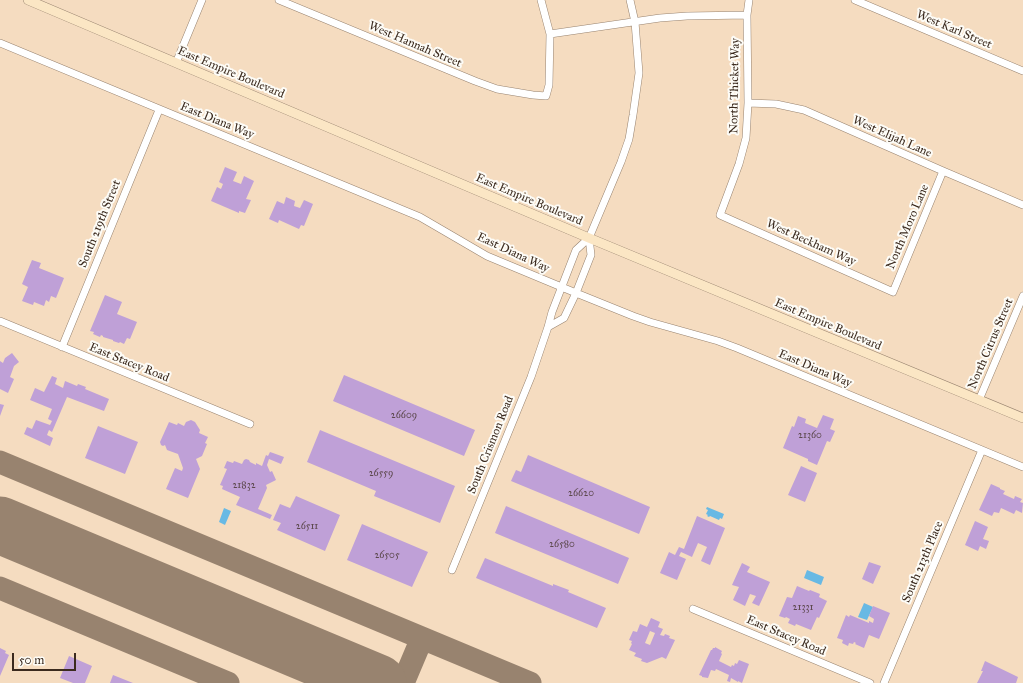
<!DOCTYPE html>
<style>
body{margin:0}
#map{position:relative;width:1023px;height:683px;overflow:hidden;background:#f5dcc0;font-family:"IM FELL Great Primer",serif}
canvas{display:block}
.scale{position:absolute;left:12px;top:653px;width:64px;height:18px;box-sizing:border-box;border:2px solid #3b2a1e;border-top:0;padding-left:5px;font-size:12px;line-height:14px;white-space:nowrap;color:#3b2a1e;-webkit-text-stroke:3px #fdfcf7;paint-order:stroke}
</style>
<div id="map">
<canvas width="1023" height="683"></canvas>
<div class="scale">50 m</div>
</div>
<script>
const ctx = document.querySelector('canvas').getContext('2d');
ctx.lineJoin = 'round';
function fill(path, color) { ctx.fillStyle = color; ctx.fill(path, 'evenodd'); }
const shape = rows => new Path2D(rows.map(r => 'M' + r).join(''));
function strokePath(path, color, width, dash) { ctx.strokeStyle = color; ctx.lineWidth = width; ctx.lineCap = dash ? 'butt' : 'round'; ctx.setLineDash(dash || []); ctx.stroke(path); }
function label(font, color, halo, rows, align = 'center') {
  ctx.font = font + ' "IM FELL Great Primer",serif'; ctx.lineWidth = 4; ctx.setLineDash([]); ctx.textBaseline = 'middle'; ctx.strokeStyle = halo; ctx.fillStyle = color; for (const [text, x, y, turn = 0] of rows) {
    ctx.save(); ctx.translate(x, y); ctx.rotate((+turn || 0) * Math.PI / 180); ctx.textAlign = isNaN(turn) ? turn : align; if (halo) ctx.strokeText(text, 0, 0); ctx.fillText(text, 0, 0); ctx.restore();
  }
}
const water = shape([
 [707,507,724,514,722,519,720,518,719,520,710,516,709,517,707,516,708,515,706,514,708,510,706,509],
 [224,508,231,511,225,525,219,522],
 [807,570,824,577,821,585,804,578],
 [864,603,873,607,867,620,858,617]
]);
const taxiway = shape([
 [0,462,530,683],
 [0,588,228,683],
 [403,683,422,638]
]);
const runway = shape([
 [0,525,378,683]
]);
const building = shape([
 [225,167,237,172,233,181,241,184,244,176,254,181,246,199,251,200,245,213,239,211,239,213,211,201,217,187,221,189,223,184,219,182],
 [286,197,295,201,294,206,300,208,304,200,313,204,304,226,301,225,299,229,279,220,278,223,269,219,277,201,284,204],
 [32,260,41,263,39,268,64,278,56,298,51,296,49,302,46,300,44,306,34,302,33,305,22,301,28,287,22,284],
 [105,295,122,302,117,314,137,322,130,339,127,338,124,344,120,342,119,343,113,341,113,340,103,337,103,336,101,335,100,337,93,334,94,332,90,331],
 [12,353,19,362,14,366,10,377,14,379,8,393,0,389,0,361,3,363,5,358],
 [344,375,475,430,464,456,333,401],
 [52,376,57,378,55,384,63,388,65,381,77,386,78,384,86,387,85,389,109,399,104,411,67,397,52,432,49,430,47,435,53,438,50,446,24,434,27,427,32,429,36,420,50,425,52,421,48,419,52,409,30,400,35,388,44,392],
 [0,404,4,405,0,416],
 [823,415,834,419,830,429,835,431,830,442,827,441,817,465,808,461,808,459,783,448,792,426,794,427,798,416,806,419,805,423,817,428],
 [191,420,195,422,200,430,199,433,208,437,205,443,207,444,202,456,196,459,200,469,188,498,166,489,175,468,182,471,183,468,178,454,167,450,165,445,163,446,161,445,160,442,169,422,177,425,178,423,184,426,186,422],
 [98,426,138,442,125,474,85,458],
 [320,430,455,486,440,523,374,496,376,491,307,462],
 [270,452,273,453,284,457,281,464,269,459,267,465,270,472,272,471,276,480,266,485,267,488,258,509,272,515,270,519,236,505,240,497,222,489,223,486,220,485,227,469,224,468,227,461,233,463,234,461,242,464,244,460,246,459,249,460,250,462,256,465,256,463,262,466,266,455,268,456],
 [528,455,650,507,639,534,511,481,516,470,521,472],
 [801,466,817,473,805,502,788,495],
 [991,484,1000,488,1000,489,1005,491,1003,494,1014,499,1015,496,1022,499,1020,502,1023,503,1022,513,1016,510,1014,514,1001,508,999,513,994,512,992,516,979,510],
 [296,496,340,515,325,551,277,530,281,523,273,520,280,504,290,508],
 [506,506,629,558,618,584,495,533],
 [697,516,725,528,710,565,701,561,707,547,698,543,692,557,681,552,679,556,686,559,677,580,660,573,669,552,675,555,679,547,684,549],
 [975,521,988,527,983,539,989,541,986,549,980,546,978,551,965,545],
 [362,524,428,552,412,587,347,560],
 [485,558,553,586,553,584,569,590,568,592,606,608,597,628,476,578],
 [869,562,881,566,873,584,862,579],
 [742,563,750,567,747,572,770,582,759,606,752,603,756,596,750,594,745,606,733,600,739,587,732,585],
 [797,586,809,591,810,590,820,594,819,597,827,601,819,618,817,617,811,630,796,624,795,626,788,623,790,619,786,617,785,618,779,616,787,597,792,598],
 [873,606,890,613,879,639,869,635,864,648,855,644,856,643,854,642,853,644,849,643,848,646,842,643,843,640,837,638,846,615,849,617,850,615,869,623,869,621,873,623,874,619,869,616],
 [651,618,660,622,658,627,663,629,660,635,664,636,665,634,670,636,669,638,675,640,666,659,662,657,647,663,641,661,642,659,634,656,636,653,629,650,632,644,631,643,632,641,629,640,633,631,637,632,640,624,647,627],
 [650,631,655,633,650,645,645,643],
 [715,647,722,651,721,653,722,654,719,661,731,667,732,665,734,666,735,663,737,664,739,660,749,664,742,683,738,681,738,682,731,678,730,682,727,681,729,675,716,669,715,671,711,670,708,678,702,677,702,676,699,675,711,650,712,650,713,648,715,648],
 [0,648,6,651,5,653,9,655,0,676],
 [69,656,92,666,85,683,73,683,60,678],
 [985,661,1018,677,1016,683,977,683,983,671,981,671],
 [113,675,133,683,110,683]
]);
const street = shape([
 [279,0,475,81,497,89,533,95,546,96,549,85,550,34,541,0],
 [749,0,747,15,748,103,746,138,739,164,720,215,893,292,943,171],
 [855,0,1023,71],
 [550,34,660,18,687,16,747,15],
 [0,43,420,217,487,256,576,293,633,316,650,322,718,341,737,348,1023,467],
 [176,63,202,0],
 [748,103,776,104,804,110,943,171,1023,205],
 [0,321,250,424],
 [548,327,564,318,576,293,591,255,589,238],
 [62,347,159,110],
 [979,400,1023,296],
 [452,570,531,377,548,327,552,312,576,250,589,238,621,162,629,139,633,115,639,73,635,22,630,0],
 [693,609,870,683],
 [884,683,982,450]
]);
const secondary = shape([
 [28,0,589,238,1023,418]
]);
const numberNames = [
 ["26609",404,416],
 ["21360",810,436],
 ["26559",381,474],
 ["21832",244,486],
 ["26620",581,494],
 ["26511",307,527],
 ["26580",562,545],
 ["26505",387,556],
 ["21331",803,608]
];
const streetNames = [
 ["West Karl Street",954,30,23],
 ["West Hannah Street",415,45,23],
 ["East Empire Boulevard",231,73,23],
 ["North Thicket Way",735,86,-89],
 ["East Diana Way",217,121,22],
 ["West Elijah Lane",892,137,24],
 ["East Empire Boulevard",529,200,23],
 ["South 219th Street",100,224,-68],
 ["North Moro Lane",908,227,-67],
 ["West Beckham Way",811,243,24],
 ["East Diana Way",513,253,25],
 ["East Empire Boulevard",828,325,23],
 ["North Citrus Street",991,344,-67],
 ["East Stacey Road",129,363,22],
 ["East Diana Way",815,369,23],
 ["South Crismon Road",491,445,-68],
 ["South 213th Place",923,562,-67],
 ["East Stacey Road",786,636,23]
];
fill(water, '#68b9e4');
strokePath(taxiway, '#98836f', 23);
strokePath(runway, '#98836f', 57);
fill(building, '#bfa0d7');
strokePath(street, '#98836f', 8);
strokePath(secondary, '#98836f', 10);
strokePath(street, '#fff', 7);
strokePath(secondary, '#fbe6c4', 9);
label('10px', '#5c484c', null, numberNames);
label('12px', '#3b2a1e', '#fdfcf7', streetNames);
</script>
